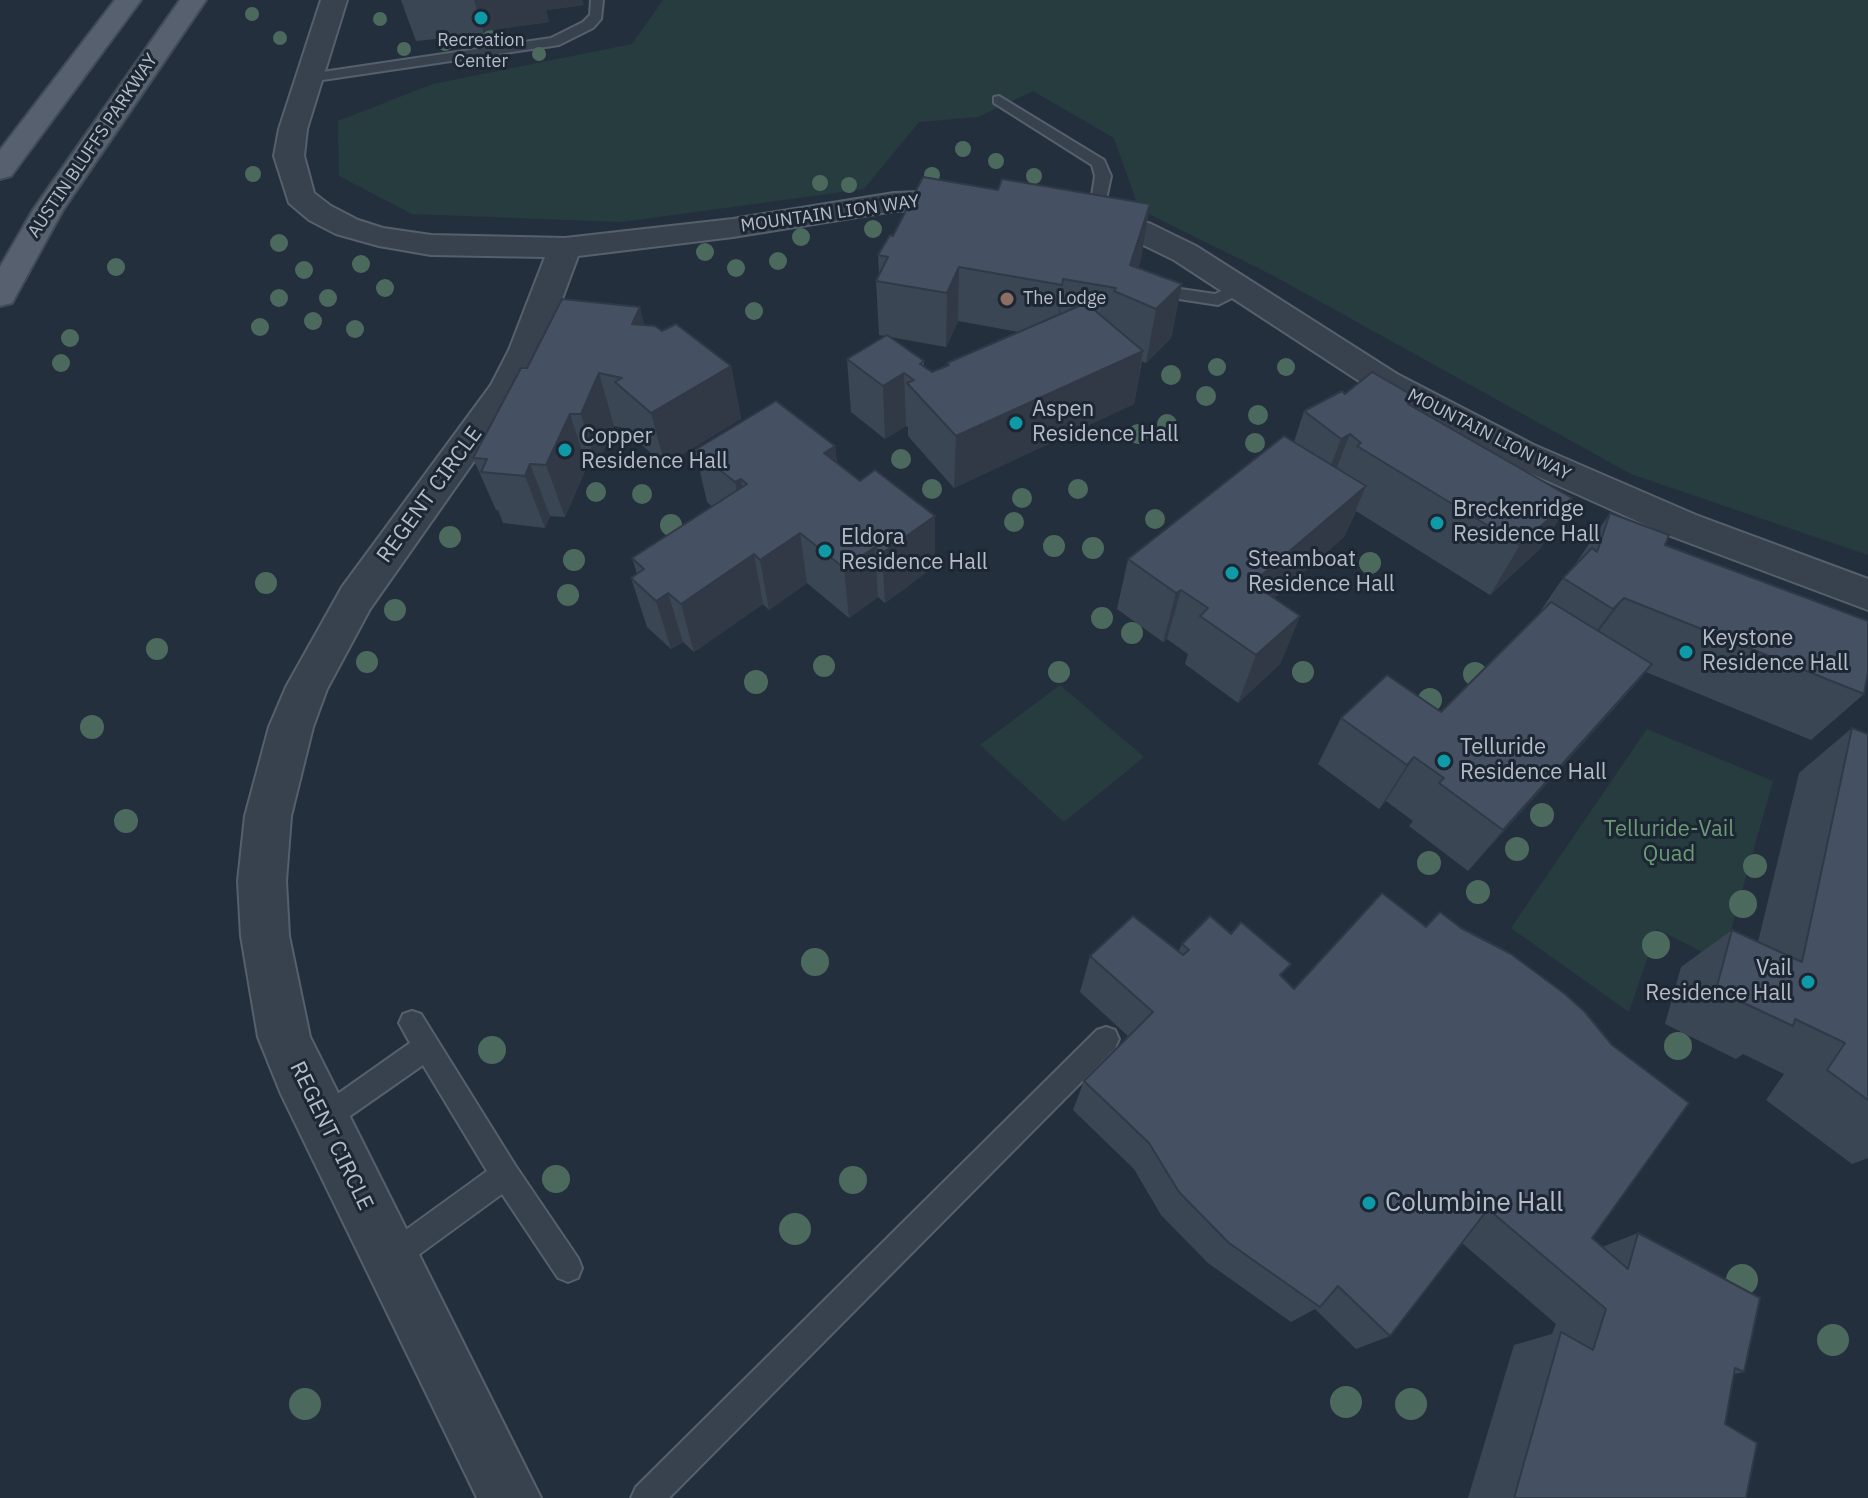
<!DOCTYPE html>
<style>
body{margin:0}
canvas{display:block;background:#242f3e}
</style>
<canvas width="1868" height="1498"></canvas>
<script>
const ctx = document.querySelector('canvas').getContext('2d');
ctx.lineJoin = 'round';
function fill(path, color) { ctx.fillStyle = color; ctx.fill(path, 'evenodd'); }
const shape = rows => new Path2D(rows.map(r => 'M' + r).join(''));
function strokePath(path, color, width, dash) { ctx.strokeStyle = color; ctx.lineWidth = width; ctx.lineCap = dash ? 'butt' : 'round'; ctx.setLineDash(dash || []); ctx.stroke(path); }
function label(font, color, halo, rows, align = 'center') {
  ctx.font = font + ' "IBM Plex Sans",sans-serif'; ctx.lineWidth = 6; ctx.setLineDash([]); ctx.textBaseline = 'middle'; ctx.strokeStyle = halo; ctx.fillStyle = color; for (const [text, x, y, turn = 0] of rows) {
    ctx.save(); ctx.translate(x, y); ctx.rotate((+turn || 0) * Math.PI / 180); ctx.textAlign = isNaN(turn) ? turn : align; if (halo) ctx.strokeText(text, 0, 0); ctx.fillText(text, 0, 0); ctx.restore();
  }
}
const green = shape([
 [663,0,1868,0,1868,555,1631,474,1274,276,1139,209,1114,138,1033,91,978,117,919,122,864,189,622,222,412,214,339,176,338,121,433,84,632,44],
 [1060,685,1144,757,1064,822,980,745],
 [1647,729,1773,781,1722,962,1657,929,1629,1012,1511,928]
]);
const service = shape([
 [591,0,603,0,601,19,593,28,559,45,309,82,302,78,309,74,551,38,583,22,590,15,591,0],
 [999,96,1104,160,1111,176,1102,218,1092,218,1089,215,1095,176,1092,165,994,103,994,97,999,96],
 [1238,283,1246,288,1244,292,1218,305,1153,295,1145,290,1153,285,1215,294,1238,283],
 [412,1011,421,1014,515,1165,578,1258,582,1268,578,1278,568,1282,558,1278,502,1194,402,1267,392,1271,382,1267,378,1257,382,1247,487,1171,423,1065,330,1130,321,1134,312,1130,308,1121,312,1112,410,1043,399,1023,403,1014,412,1011],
 [1106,1027,1115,1030,1119,1039,1115,1048,669,1498,631,1498,636,1487,1097,1030,1106,1027]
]);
const minor = shape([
 [321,0,347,0,307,129,304,156,314,193,331,206,358,220,383,228,431,235,565,238,733,219,894,193,971,190,982,193,986,199,982,205,971,208,894,211,733,237,578,256,543,350,524,390,370,609,327,689,313,727,291,816,286,881,289,936,310,1037,541,1498,477,1498,281,1094,258,1037,241,936,238,881,245,816,269,727,286,687,342,587,491,385,509,350,545,257,431,255,379,246,336,234,309,220,289,203,274,156,279,129,321,0],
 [1090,205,1151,224,1196,246,1397,374,1534,445,1696,515,1868,579,1868,610,1668,535,1508,463,1373,390,1174,260,1129,238,1079,221,1075,214,1079,207,1090,205]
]);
const primary = shape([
 [115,0,141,0,11,176,0,179,0,150,115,0],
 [180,0,206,0,63,210,12,303,0,306,0,267,33,210,180,0]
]);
const trees = [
 [252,14,7],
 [380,19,7],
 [490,37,7],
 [280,38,7],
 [445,44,7],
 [404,49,7],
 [539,54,7],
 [963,149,8],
 [996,161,8],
 [253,174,8],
 [932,175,8],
 [1034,176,8],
 [820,183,8],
 [849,185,8],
 [873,229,9],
 [801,237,9],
 [279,243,9],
 [705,252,9],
 [778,261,9],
 [361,264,9],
 [116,267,9],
 [736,268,9],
 [304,270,9],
 [385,288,9],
 [279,298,9],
 [328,298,9],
 [754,311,9],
 [313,321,9],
 [260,327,9],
 [355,329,9],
 [70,338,9],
 [61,363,9],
 [1217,367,9],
 [1286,367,9],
 [1171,375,10],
 [1206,396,10],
 [1258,415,10],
 [1167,424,10],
 [1138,434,10],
 [1255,443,10],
 [901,459,10],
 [932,489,10],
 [1078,489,10],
 [596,492,10],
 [642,494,10],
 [1022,498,10],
 [1155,519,10],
 [1014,522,10],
 [671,525,11],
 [450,537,11],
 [1054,546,11],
 [1093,548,11],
 [574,560,11],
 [1370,563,11],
 [266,583,11],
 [568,595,11],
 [395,610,11],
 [1102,618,11],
 [1132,633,11],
 [157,649,11],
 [367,662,11],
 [824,666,11],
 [1059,672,11],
 [1303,672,11],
 [1475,674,12],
 [756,682,12],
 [1430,700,12],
 [92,727,12],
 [1542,815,12],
 [126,821,12],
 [1517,849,12],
 [1429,863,12],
 [1755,866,12],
 [1478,892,12],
 [1743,904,14],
 [1656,945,14],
 [815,962,14],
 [1678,1046,14],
 [492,1050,14],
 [556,1179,14],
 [853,1180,14],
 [795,1229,16],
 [1742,1280,16],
 [1833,1340,16],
 [1346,1402,16],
 [305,1404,16],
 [1411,1404,16]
];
const wall = shape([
 [401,0,582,0,584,5,546,10,549,22,484,31,484,34,416,41],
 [998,190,1150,204,1141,258,1138,268,1182,284,1171,338,1146,363,1142,361,1134,404,954,488,908,436,908,427,906,426,885,439,851,412,847,359,885,336,879,335,876,281,879,275,878,255,893,236],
 [958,321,1019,332,947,363,947,366,932,372,924,367,924,361,890,337,946,347],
 [645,325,662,331,731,366,741,419,665,465,630,435,628,429,614,426,597,467,587,466,565,517,550,516,545,528,503,523,498,510,496,510,473,458,527,368],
 [1345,394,1413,407,1572,498,1540,549,1490,595,1356,511,1344,537,1274,598,1300,616,1280,664,1238,703,1185,664,1188,654,1167,639,1163,642,1117,609,1128,559,1294,442,1304,411],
 [835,446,837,463,935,566,885,603,878,597,849,618,807,583,769,610,763,604,694,652,683,642,671,649,647,627,631,578,637,574,632,558,713,507,707,502,695,450],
 [1610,513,1665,545,1864,694,1811,740,1646,672,1612,711,1468,871,1409,826,1413,821,1386,801,1379,809,1318,764,1341,718,1441,712,1537,616,1563,578,1574,566],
 [1852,728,1868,734,1868,1158,1852,1164,1766,1100,1784,1074,1743,1054,1736,1059,1665,1024,1681,967,1732,930,1758,942,1799,773],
 [1182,944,1282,978,1602,1247,1638,1233,1744,1372,1734,1374,1725,1424,1746,1498,1468,1498,1514,1345,1552,1334,1556,1324,1462,1243,1390,1336,1356,1349,1315,1309,1291,1322,1208,1263,1161,1215,1134,1169,1073,1110,1084,1081,1128,1036,1080,992,1090,956,1178,952]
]);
const shadedWall = shape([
 [474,0,582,0,584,5,546,10,549,22,484,31,484,34],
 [1150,204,1141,258,1128,297,1130,265],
 [959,267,958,321,946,347,947,293],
 [1063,279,1058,333,1056,338,1062,285],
 [1182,284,1171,338,1146,363,1156,309],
 [640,307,653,361,632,324],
 [1143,351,1134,404,954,488,956,436],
 [731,366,741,419,665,465,651,413],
 [599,373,614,426,597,467,581,414],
 [904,373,906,426,885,439,883,386],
 [570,414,587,466,565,517,546,465],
 [1350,434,1329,487,1321,491,1341,439],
 [835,446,840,498,824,453],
 [530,464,550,516,545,528,525,476],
 [741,479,750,531,745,534,735,482],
 [1366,486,1344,537,1235,632,1252,583],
 [1572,498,1540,549,1490,595,1520,545],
 [935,516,935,566,885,603,882,553],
 [800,533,807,583,769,610,760,560],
 [875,547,878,597,849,618,844,568],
 [754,554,763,604,694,652,681,604],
 [1181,590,1167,639,1163,642,1176,593],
 [668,593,683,642,671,649,656,601],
 [1624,598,1587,647,1576,657,1613,609],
 [1300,616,1280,664,1238,703,1256,655],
 [1652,664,1612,711,1468,871,1503,830],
 [1414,757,1386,801,1379,809,1407,765]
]);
const building = shape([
 [923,177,998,190,1002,179,1150,204,1130,265,1182,284,1156,309,1114,291,1116,288,1063,279,1062,285,959,267,947,293,876,281,888,257,878,255,890,235,893,236,923,177],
 [562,299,640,307,632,324,655,326,662,331,676,324,731,366,651,413,615,382,622,378,599,373,581,414,570,414,546,465,530,464,525,476,481,472,487,459,473,458,521,368,527,368,562,299],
 [1086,303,1143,351,956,436,907,383,914,380,904,373,883,386,847,359,887,335,924,361,920,364,932,372,949,365,947,363,1086,303],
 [1372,372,1417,398,1408,404,1572,498,1520,545,1357,446,1361,443,1350,434,1341,439,1304,411,1342,391,1345,394,1372,372],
 [776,401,835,446,824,453,860,481,875,470,935,516,882,553,875,547,844,568,800,533,760,560,754,554,681,604,668,593,656,601,631,578,644,569,632,558,747,484,741,479,735,482,695,450,776,401],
 [1284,436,1366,486,1252,583,1300,616,1256,655,1200,616,1208,608,1181,590,1176,593,1128,559,1284,436],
 [1610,513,1669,535,1665,545,1868,621,1868,672,1864,694,1624,598,1613,609,1563,578,1592,548,1597,552,1610,513],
 [1551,602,1652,664,1503,830,1439,783,1444,778,1414,757,1407,765,1341,718,1387,675,1441,712,1551,602],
 [1852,728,1868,734,1868,1100,1827,1070,1845,1043,1795,1019,1793,1026,1716,990,1732,930,1802,962,1852,728],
 [1382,893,1426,927,1440,912,1461,928,1511,954,1565,994,1585,1012,1612,1045,1689,1103,1592,1238,1628,1269,1638,1233,1760,1298,1744,1372,1735,1368,1725,1424,1757,1443,1746,1498,1514,1498,1561,1332,1593,1350,1606,1309,1488,1209,1390,1336,1338,1286,1320,1307,1229,1243,1179,1192,1149,1143,1084,1081,1153,1012,1090,956,1133,916,1183,955,1189,950,1182,944,1210,916,1231,934,1241,922,1291,964,1280,975,1294,989,1382,893]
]);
const markers = [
 [481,18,8,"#0f9aa8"],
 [1007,299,8,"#8d6e63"],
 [1016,423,8,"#0f9aa8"],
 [565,450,8,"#0f9aa8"],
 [1437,523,8,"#0f9aa8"],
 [825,551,8,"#0f9aa8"],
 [1232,573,8,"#0f9aa8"],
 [1686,652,8,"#0f9aa8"],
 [1444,761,8,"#0f9aa8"],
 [1808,982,8,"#0f9aa8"],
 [1369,1203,8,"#0f9aa8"]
];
const farPoinames = [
 ["Recreation",481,41],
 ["Center",481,62],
 ["The Lodge",1023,299,"left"]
];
const farStreetnames = [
 ["AUSTIN BLUFFS PARKWAY",93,146,-56],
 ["MOUNTAIN LION WAY",830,214,-8],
 ["MOUNTAIN LION WAY",1489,435,27]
];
const poiNames = [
 ["Aspen",1032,410],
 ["Residence Hall",1032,435],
 ["Copper",581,437],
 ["Residence Hall",581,462],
 ["Breckenridge",1453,510],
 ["Residence Hall",1453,535],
 ["Eldora",841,538],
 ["Residence Hall",841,563],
 ["Steamboat",1248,560],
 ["Residence Hall",1248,585],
 ["Keystone",1702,639],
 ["Residence Hall",1702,664],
 ["Telluride",1460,748],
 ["Residence Hall",1460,773],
 ["Vail",1792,969,"right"],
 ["Residence Hall",1792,994,"right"]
];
const streetNames = [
 ["REGENT CIRCLE",430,495,-54],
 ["REGENT CIRCLE",331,1136,64]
];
const parkNames = [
 ["Telluride-Vail",1669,830],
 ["Quad",1669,855]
];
const nearPoinames = [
 ["Columbine Hall",1385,1203]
];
fill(green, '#263c3f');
strokePath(service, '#565f6c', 4);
strokePath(minor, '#565f6c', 4);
strokePath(primary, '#414a57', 4);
fill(service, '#38414e');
fill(minor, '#38414e');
fill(primary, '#56606e');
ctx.fillStyle = '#4b6a5d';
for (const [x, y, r] of trees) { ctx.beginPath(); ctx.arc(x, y, r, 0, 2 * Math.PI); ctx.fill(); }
fill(wall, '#3b4654');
fill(shadedWall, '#303945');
fill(building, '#455162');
strokePath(building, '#303945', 2);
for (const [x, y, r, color] of markers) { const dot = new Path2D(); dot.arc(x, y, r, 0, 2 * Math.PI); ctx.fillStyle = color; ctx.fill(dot); strokePath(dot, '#1d2633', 3); }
label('18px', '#b4bcc9', '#1d2633', farPoinames);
label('18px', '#b4bcc9', '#1d2633', farStreetnames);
label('22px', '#b4bcc9', '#1d2633', poiNames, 'left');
label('22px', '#b4bcc9', '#1d2633', streetNames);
label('22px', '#6b9a76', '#1d2633', parkNames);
label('26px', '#b4bcc9', '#1d2633', nearPoinames, 'left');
</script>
